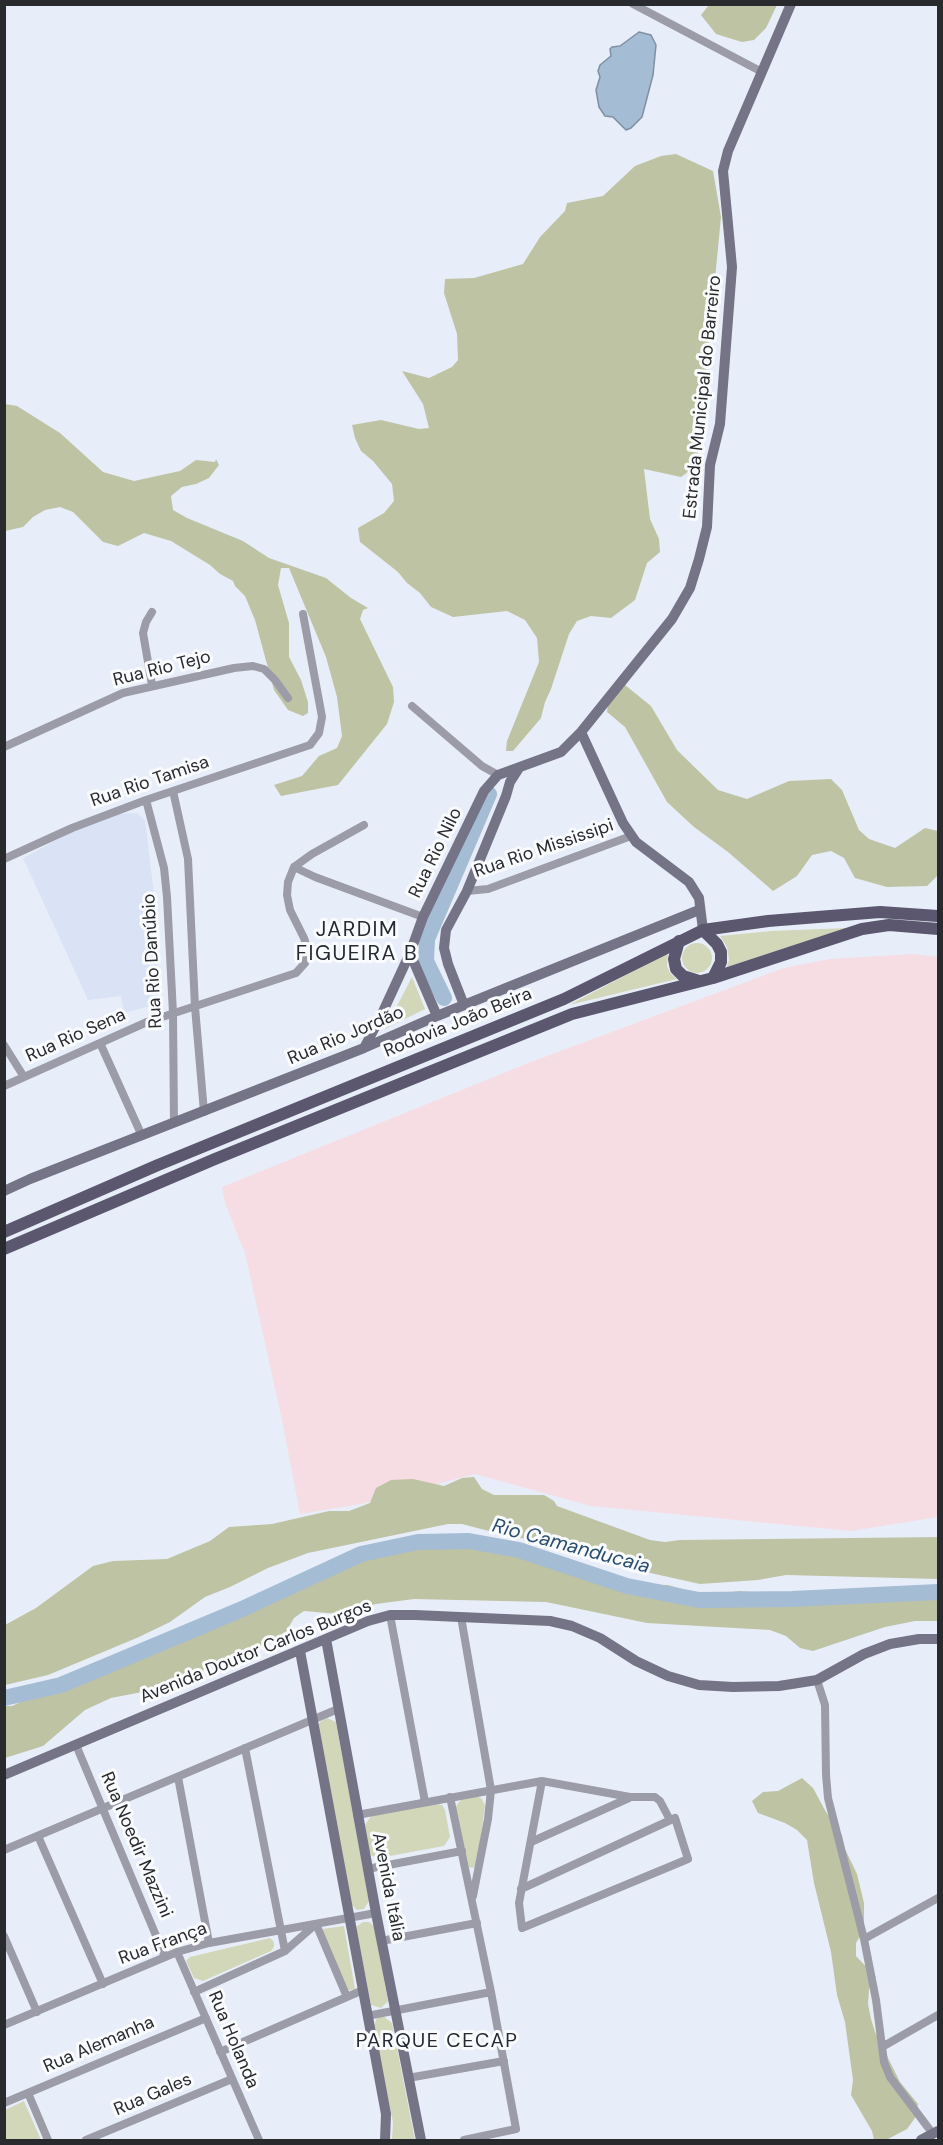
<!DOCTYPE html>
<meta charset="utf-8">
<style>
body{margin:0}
#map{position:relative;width:943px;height:2145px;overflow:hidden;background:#e8eef9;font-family:"DM Sans",sans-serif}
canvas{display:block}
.frame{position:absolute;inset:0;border:6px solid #282a2e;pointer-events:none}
</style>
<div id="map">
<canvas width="943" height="2145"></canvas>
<div class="frame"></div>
</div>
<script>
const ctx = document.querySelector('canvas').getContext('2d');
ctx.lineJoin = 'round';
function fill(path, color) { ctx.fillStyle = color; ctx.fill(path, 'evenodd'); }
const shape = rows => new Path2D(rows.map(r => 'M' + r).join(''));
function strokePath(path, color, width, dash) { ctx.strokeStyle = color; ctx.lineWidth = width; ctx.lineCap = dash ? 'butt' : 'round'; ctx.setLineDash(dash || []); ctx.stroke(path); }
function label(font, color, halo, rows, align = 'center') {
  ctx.font = font + ' "DM Sans",sans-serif'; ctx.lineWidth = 6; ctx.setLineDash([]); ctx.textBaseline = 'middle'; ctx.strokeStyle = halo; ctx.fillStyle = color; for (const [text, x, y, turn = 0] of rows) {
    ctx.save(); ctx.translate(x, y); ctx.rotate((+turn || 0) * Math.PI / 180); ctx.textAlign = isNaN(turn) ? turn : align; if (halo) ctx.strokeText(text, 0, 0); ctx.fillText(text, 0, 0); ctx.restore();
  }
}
const industrial = shape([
 [913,954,938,957,938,1517,851,1531,591,1506,475,1474,361,1504,300,1514,282,1420,245,1253,225,1203,222,1187,531,1062,784,968,830,959]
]);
const built = shape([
 [137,813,145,820,156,911,158,1004,124,1013,121,996,88,1000,23,858,77,829,118,814]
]);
const green = shape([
 [847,928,727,967,729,960,727,947,720,936,771,931],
 '682 958a15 15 0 1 1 30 0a15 15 0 1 1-30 0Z',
 [668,953,667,966,670,973,677,979,569,1005],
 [412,977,425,1009,385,1029],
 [327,1718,336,1722,369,1901,364,1909,357,1910,351,1904,317,1726,321,1721],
 [477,1796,482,1799,485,1806,477,1864,473,1868,469,1867,455,1808,462,1798],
 [436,1804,442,1805,445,1810,450,1837,444,1846,379,1858,372,1856,369,1851,365,1825,371,1816],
 [363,1922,369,1922,374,1926,388,2001,381,2008,371,2005,356,1927],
 [344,1926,355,1989,346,1991,322,1929],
 [270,1938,274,1942,274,1947,271,1951,203,1981,194,1978,186,1961,190,1957],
 [383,2016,392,2023,415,2140,392,2140,393,2122,373,2029,377,2017],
 [24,2101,41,2140,5,2140,5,2110]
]);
const forest = shape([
 [709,5,709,4,777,5,766,28,754,40,742,42,716,34,701,15],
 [676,154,713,171,721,217,698,456,692,469,681,477,644,469,650,519,659,539,660,552,647,563,635,600,611,618,591,616,577,621,569,634,551,689,545,702,541,718,513,751,506,751,507,741,539,662,537,638,525,620,507,611,453,617,431,607,420,593,407,583,398,572,360,542,358,528,384,513,394,501,392,484,373,461,361,451,355,438,352,425,381,420,419,429,429,428,423,404,402,371,429,378,452,367,458,360,457,334,444,293,445,279,474,278,523,264,540,237,565,211,567,203,603,196,635,166,661,156],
 [5,404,17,406,60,433,103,472,134,481,180,471,196,460,215,462,216,459,219,465,209,478,196,484,182,487,171,496,173,510,187,518,243,541,269,558,326,578,351,598,368,608,363,610,360,619,393,687,394,702,387,724,338,785,281,796,274,785,302,776,319,756,337,748,342,736,337,697,326,657,289,568,281,568,278,585,289,623,289,657,301,680,308,702,308,713,303,716,288,710,274,690,255,620,245,596,235,586,233,581,220,574,210,565,171,541,144,533,118,546,103,542,73,512,60,507,45,510,33,517,23,527,5,531],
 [625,685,651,706,677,750,718,790,747,799,789,781,831,779,842,790,859,830,869,839,895,848,925,828,938,831,938,875,927,886,887,887,855,878,844,858,831,851,812,855,797,876,773,891,728,852,694,827,667,802,625,727,607,712,608,702],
 [474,1477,482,1489,494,1495,544,1495,554,1501,557,1506,650,1540,665,1542,680,1540,938,1537,938,1579,786,1575,758,1580,700,1584,628,1568,561,1545,504,1535,462,1524,448,1524,308,1553,268,1568,230,1587,205,1597,170,1622,139,1637,48,1675,5,1685,5,1625,36,1608,93,1566,113,1561,167,1559,210,1541,229,1527,272,1524,329,1511,349,1511,370,1503,376,1488,391,1480,413,1479,444,1486,462,1478],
 [474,1539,503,1545,543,1558,558,1560,625,1584,668,1585,696,1593,710,1595,739,1591,795,1595,824,1599,881,1590,908,1591,938,1588,938,1621,915,1621,885,1627,813,1651,800,1648,786,1636,770,1630,647,1623,546,1602,414,1599,376,1604,339,1614,304,1611,294,1618,282,1639,273,1641,247,1653,233,1656,168,1687,111,1698,85,1710,43,1746,5,1758,5,1706,12,1706,40,1693,194,1637,231,1615,269,1597,297,1587,320,1571,332,1565,400,1545,431,1544],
 [802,1778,813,1788,826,1812,842,1835,845,1849,857,1874,864,1903,864,1930,856,1943,856,1956,876,1977,869,1989,868,2004,871,2019,875,2032,900,2082,918,2104,915,2118,907,2129,886,2140,874,2140,872,2131,851,2095,853,2080,845,2022,837,1995,831,1952,814,1883,807,1840,797,1830,785,1823,758,1813,752,1801,763,1792,778,1791]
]);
const water = shape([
 [639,32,651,35,656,45,653,75,642,117,631,128,626,130,613,117,605,116,599,107,596,90,600,77,598,71,600,65,611,56,610,49,612,47,620,46,639,32]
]);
const river = shape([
 [444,998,426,961,427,939,489,794],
 [4,1698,61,1685,240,1610,361,1554,418,1542,469,1541,519,1550,627,1586,699,1600,792,1599,938,1592]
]);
const street = shape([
 [633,4,762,72],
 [152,685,143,633,146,622,152,612],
 [412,706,482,766,498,775],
 [4,747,123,693,234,668,253,666,264,669,275,680,288,698],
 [173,791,188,859,195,1007,204,1112],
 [146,800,164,868,167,897,173,1013,174,1123],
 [4,859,72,828,146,800,310,745,319,733,322,717,303,614],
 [294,867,315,877,423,917],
 [467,891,488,889,631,836],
 [100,1043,142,1136],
 [4,1045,24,1077],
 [4,1086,147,1022,296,973,305,963,308,951,304,938,290,910,287,895,288,882,294,867,312,854,364,825],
 [390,1615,425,1802],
 [461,1617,491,1790,488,1819,473,1896],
 [817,1680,825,1705,826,1775,828,1798,864,1939,876,2000,884,2062,890,2077,933,2134],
 [76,1745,165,1957],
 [245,1748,285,1951],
 [178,1777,209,1943],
 [450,1797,491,1992,516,2129,464,2140],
 [357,1815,542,1781,630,1797,655,1797,660,1801,670,1820],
 [38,1836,103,1984],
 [531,1842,629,1798],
 [4,1850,338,1709],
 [367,1869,462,1851],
 [521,1889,675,1818,688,1859,522,1928,519,1903,542,1781],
 [4,1936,37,2012],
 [864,1939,938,1898],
 [381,1941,477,1923],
 [177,1952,259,2140],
 [194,1992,285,1951,316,1924,347,1997],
 [367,2016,491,1992],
 [4,2025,177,1952,209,1943,376,1913],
 [882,2047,938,2015],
 [220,2052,363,1990],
 [408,2078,504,2061],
 [28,2093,48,2140],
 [4,2103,206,2018],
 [86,2140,232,2079]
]);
const secondary = shape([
 [581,732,623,823,636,842,689,882,699,898,703,930],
 [410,953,437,1016],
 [464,1005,448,964,444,948,446,930,467,891,506,796,510,782,519,768],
 [364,1048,380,1018,410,953,423,917,484,791,498,775,561,752,581,732,672,619,690,588,699,559,707,527,710,465,720,424,732,267,723,171,728,151,791,4],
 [4,1191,30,1179,364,1048,437,1016,699,910],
 [326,1639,376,1913,421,2140],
 [300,1651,386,2114,385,2140],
 [4,1775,368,1621,390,1615,415,1615,550,1621,572,1626,600,1638,636,1661,668,1676,699,1685,733,1687,779,1686,817,1680,864,1654,890,1644,919,1639,938,1639],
 [921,2140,938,2131]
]);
const primary = shape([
 [703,930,717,944,721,952,721,962,713,978],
 [679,941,674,959,676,969,683,976,699,981],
 [4,1232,158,1165,564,999,703,930,768,921,880,912,938,916],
 [4,1249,215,1159,572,1014,713,978,862,929,889,925,938,929]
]);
const streetNames = [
 ["Estrada Municipal do Barreiro",703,397,-84],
 ["Rua Rio Tejo",162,669,-14],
 ["Rua Rio Tamisa",150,782,-19],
 ["Rua Rio Mississipi",544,849,-19],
 ["Rua Rio Nilo",436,853,-64],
 ["Rua Rio Danúbio",153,961,-93],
 ["Rodovia João Beira",458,1023,-22],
 ["Rua Rio Sena",76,1036,-24],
 ["Rua Rio Jordão",346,1036,-23],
 ["Avenida Doutor Carlos Burgos",256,1652,-22],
 ["Rua Noedir Mazzini",136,1845,67],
 ["Avenida Itália",388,1887,79],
 ["Rua França",163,1944,-20],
 ["Rua Holanda",233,2040,67],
 ["Rua Alemanha",99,2045,-23],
 ["Rua Gales",153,2095,-23]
];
const waterNames = [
 ["Rio Camanducaia",571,1547,15]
];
const neighbourhoodNames = [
 ["PARQUE CECAP",437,2042]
];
const quarterNames = [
 ["JARDIM",357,930],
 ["FIGUEIRA B",357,954]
];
fill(industrial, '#f6dce3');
fill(built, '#d9e3f5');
fill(green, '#d2d7b9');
fill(forest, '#bec3a4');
fill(water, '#a4bcd4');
strokePath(water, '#7f90a2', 1.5);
strokePath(river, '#a4bcd4', 16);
strokePath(street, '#9c9ba8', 8);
strokePath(secondary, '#757386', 10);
strokePath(primary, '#5a576e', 12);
label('18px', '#282a2e', '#fafbfd', streetNames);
label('italic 20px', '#284d70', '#fafbfd', waterNames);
ctx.letterSpacing = '1.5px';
label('20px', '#252932', '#fafbfd', neighbourhoodNames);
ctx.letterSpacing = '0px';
ctx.letterSpacing = '1.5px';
label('21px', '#252932', '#fafbfd', quarterNames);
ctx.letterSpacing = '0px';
</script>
